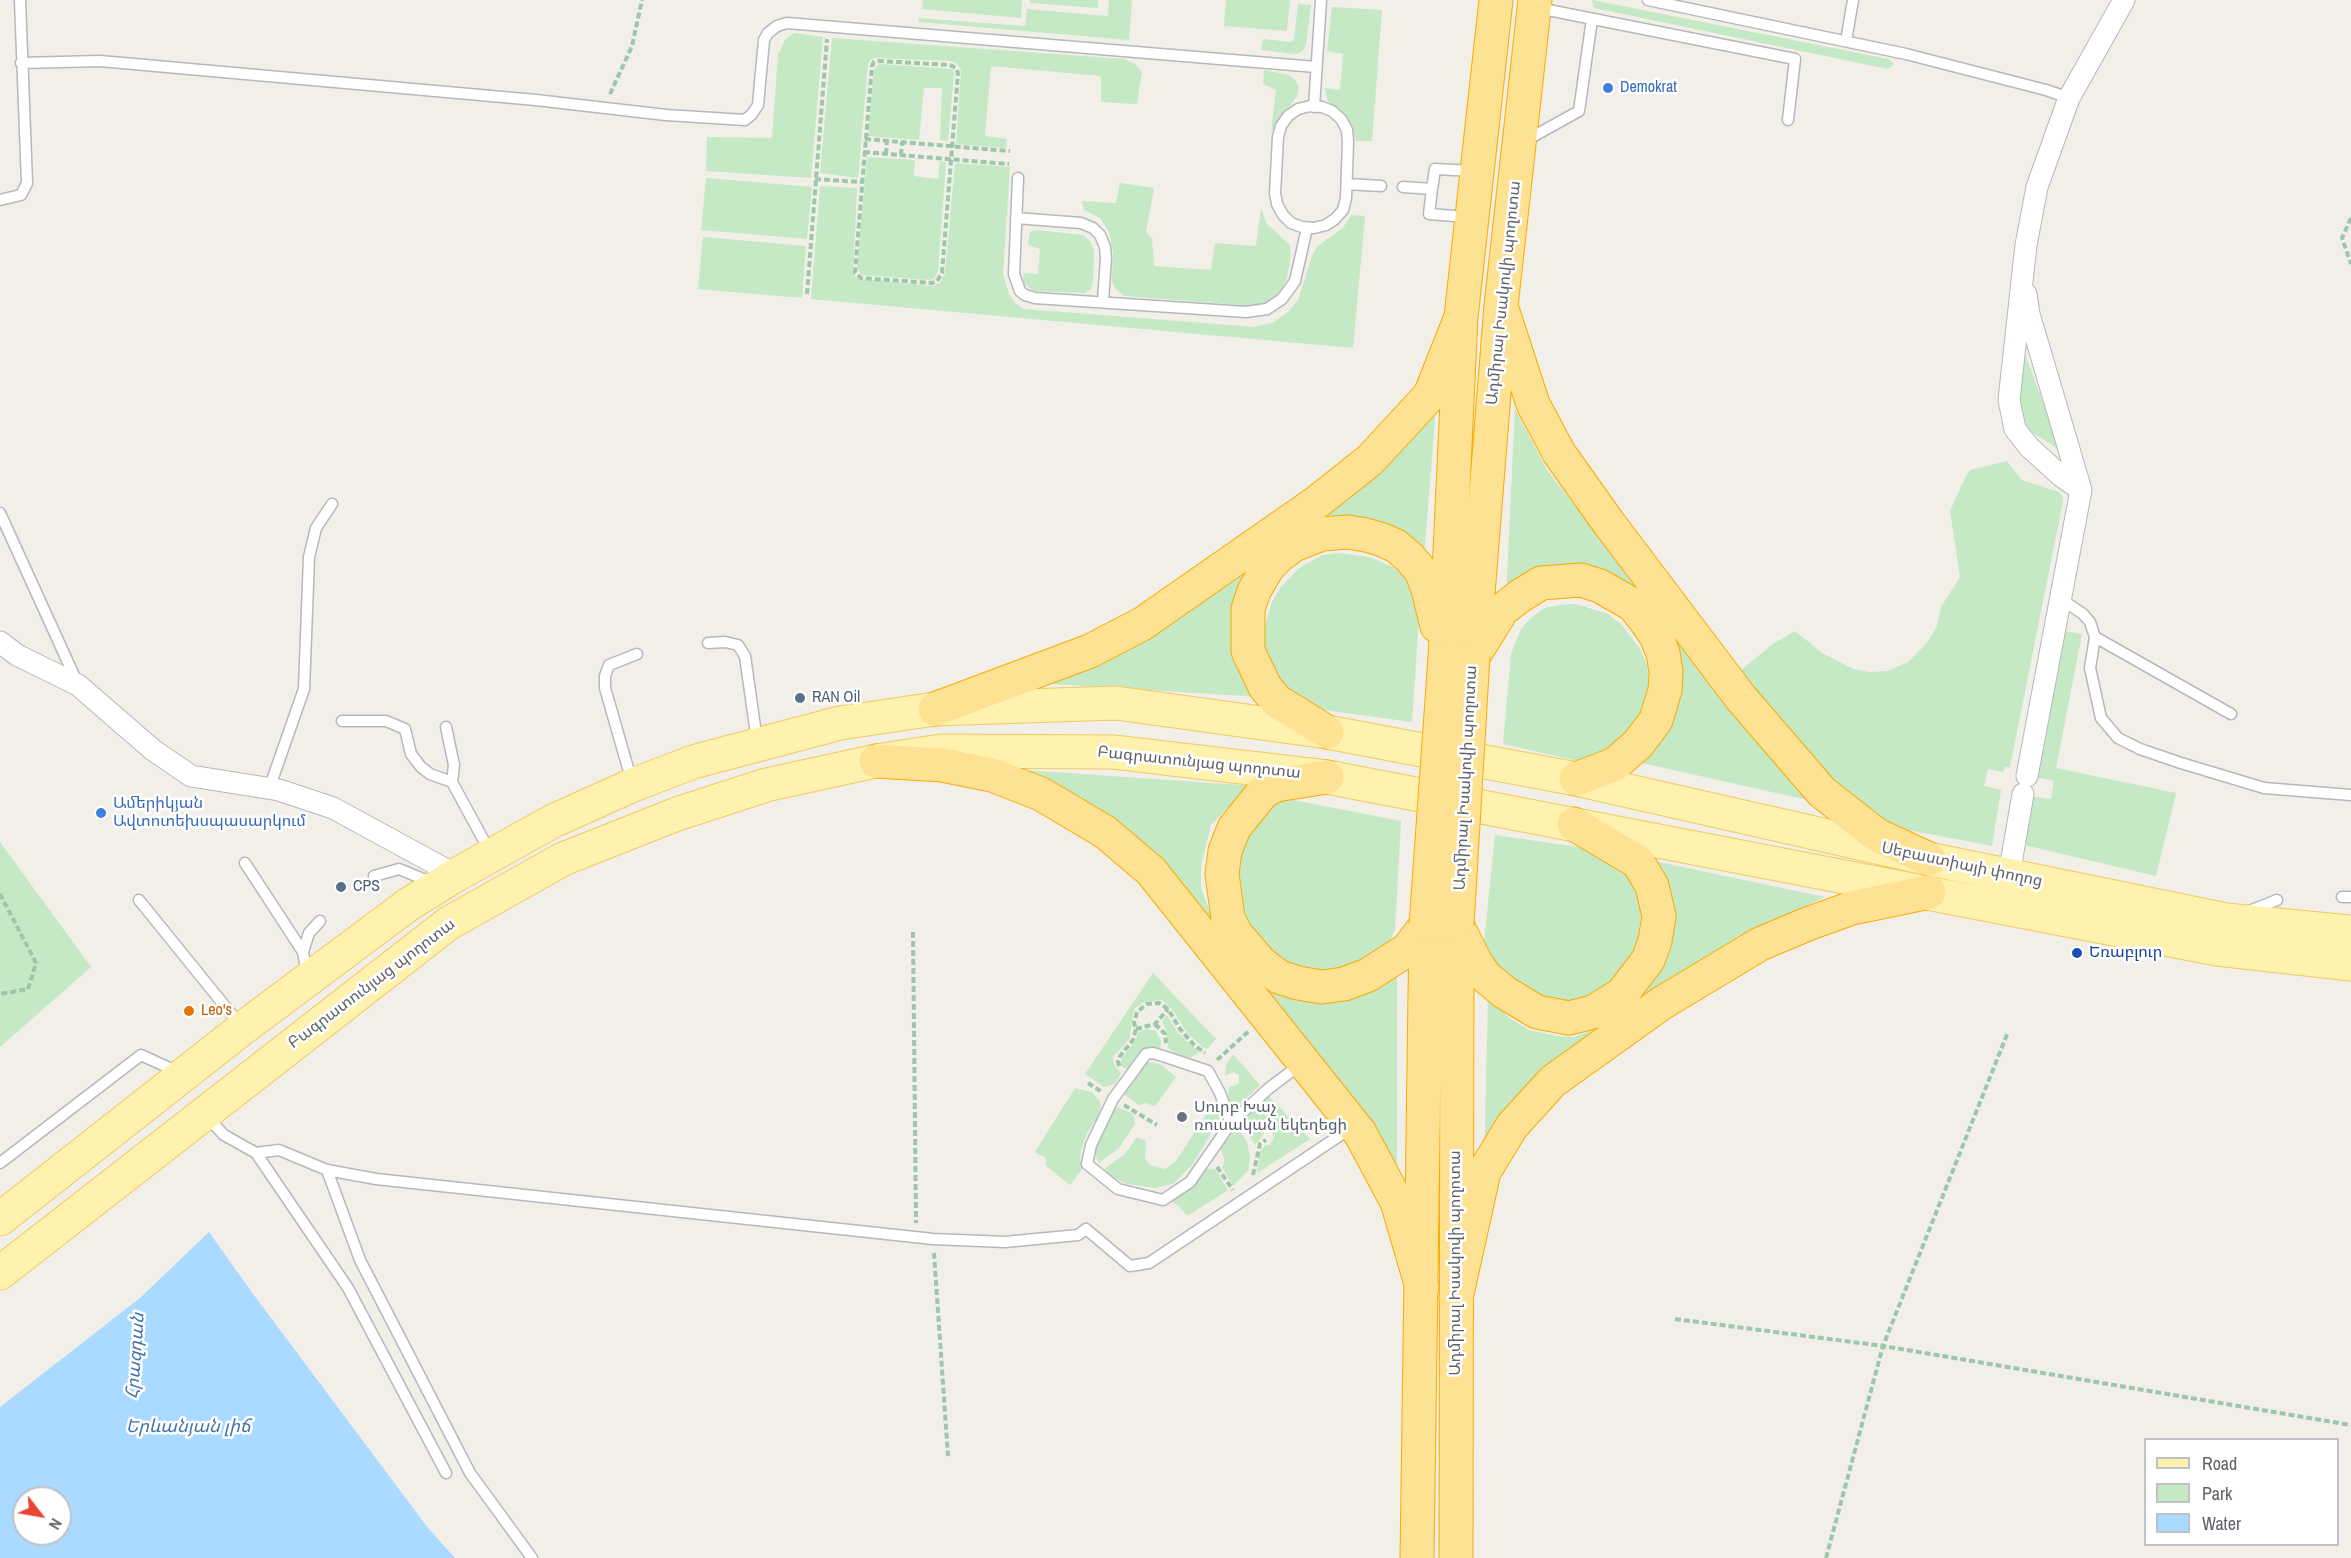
<!DOCTYPE html>
<meta charset="utf-8">
<style>
body{margin:0}
#map{position:relative;width:2351px;height:1558px;overflow:hidden;background:#f1efe8;font-family:"Archivo Narrow",sans-serif}
canvas{display:block}
.legend{position:absolute;left:2144px;top:1438px;width:195px;height:108px;box-sizing:border-box;background:#fff;border:2px solid #bfc1c3;margin:0;padding:8px 10px;list-style:none;font-size:18px;color:#5f6368}
.legend li{display:flex;align-items:center;gap:12px;height:30px}
.legend b{width:30px;border:2px solid #bfc1c3}
.north{position:absolute;left:12px;top:1486px;width:60px;height:60px;box-sizing:border-box;background:#fff;border:2px solid #bfc1c3;border-radius:50%;rotate:121deg;font-size:16px;font-weight:700;line-height:24px;text-align:center;color:#5f6368}
.north::after{content:'';display:block;margin:auto;width:21px;height:27px;background:#ea4335;clip-path:polygon(50% 0,100% 100%,50% 72%,0 100%)}
</style>
<div id="map">
<canvas width="2351" height="1558"></canvas>
<ul class="legend">
<li><b style="height:8px;background:#fff2af"></b>Road</li>
<li><b style="height:16px;background:#c5e8c5"></b>Park</li>
<li><b style="height:16px;background:#aadaff"></b>Water</li>
</ul>
<div class="north">N</div>
</div>
<script>
const ctx = document.querySelector('canvas').getContext('2d');
ctx.lineJoin = 'round';
function fill(path, color) { ctx.fillStyle = color; ctx.fill(path, 'evenodd'); }
const shape = rows => new Path2D(rows.map(r => 'M' + r).join(''));
function strokePath(path, color, width, dash) { ctx.strokeStyle = color; ctx.lineWidth = width; ctx.lineCap = dash ? 'butt' : 'round'; ctx.setLineDash(dash || []); ctx.stroke(path); }
function label(font, color, halo, rows, align = 'center') {
  ctx.font = font + ' "Archivo Narrow","Noto Sans Armenian",sans-serif'; ctx.lineWidth = 5; ctx.setLineDash([]); ctx.textBaseline = 'middle'; ctx.strokeStyle = halo; ctx.fillStyle = color; for (const [text, x, y, turn = 0] of rows) {
    ctx.save(); ctx.translate(x, y); ctx.rotate((+turn || 0) * Math.PI / 180); ctx.textAlign = isNaN(turn) ? turn : align; if (halo) ctx.strokeText(text, 0, 0); ctx.fillText(text, 0, 0); ctx.restore();
  }
}
const green = shape([
 [923,0,1022,0,1021,18,922,9],
 [1030,0,1098,0,1098,8,1030,3],
 [1109,0,1132,0,1129,40,919,22,918,18,1025,26,1027,9,1108,16],
 [1226,0,1290,0,1287,31,1224,26],
 [1592,0,1888,59,1894,64,1888,69,1594,8],
 [1298,4,1311,5,1306,45,1302,52,1295,54,1261,50,1263,39,1291,42,1294,40],
 [1332,7,1382,10,1372,141,1356,141,1352,126,1328,101,1324,88,1340,90,1343,54,1327,51],
 [794,33,823,37,811,178,706,171,707,137,772,138,778,55,785,40],
 [832,38,1124,59,1135,64,1142,72,1137,104,1101,102,1101,76,991,66,985,136,1007,139,1006,148,956,144,961,70,957,64,951,61,876,58,871,59,868,64,858,178,820,173],
 [880,64,952,69,954,73,948,141,940,140,942,88,924,88,919,140,868,136,874,69],
 [1264,70,1289,75,1296,81,1299,87,1297,96,1271,132,1276,90,1263,84],
 [867,157,915,160,914,176,938,179,940,161,946,162,938,271,934,279,928,280,862,275,857,269],
 [955,163,1010,167,1003,274,1009,294,1015,303,1024,309,1255,327,1274,322,1288,312,1298,300,1313,253,1319,245,1343,228,1351,215,1365,216,1353,348,811,299,820,186,857,188,853,272,856,277,860,279,932,286,940,283,945,273],
 [706,178,812,187,807,239,701,230],
 [1120,183,1154,188,1146,232,1152,238,1154,266,1211,270,1215,243,1256,246,1261,208,1266,223,1290,245,1290,263,1286,281,1277,295,1266,304,1256,306,1124,296,1115,288,1112,282,1113,251,1109,232,1100,218,1084,210,1082,201,1116,203],
 [1037,230,1083,235,1090,241,1094,250,1093,284,1090,290,1084,293,1035,291,1024,284,1023,273,1038,274,1040,249,1028,245,1030,232],
 [703,237,806,246,802,298,698,289],
 [2021,344,2062,452,2029,430,2021,422,2015,398],
 [1437,394,1424,557,1399,536,1266,556,1260,697,1021,682,1060,672],
 [1515,409,1547,470,1629,575,1821,803,1642,763,1671,721,1629,589,1506,597],
 [2007,461,2022,480,2059,492,2062,495,2063,501,2010,767,2006,767,2003,772,1988,769,1984,786,2001,790,1992,846,1908,830,1877,816,1839,789,1744,682,1741,670,1773,644,1795,631,1822,653,1853,669,1869,672,1888,671,1908,662,1927,643,1937,626,1941,607,1960,577,1950,511,1966,476,1970,470],
 [1338,553,1369,557,1393,567,1412,586,1420,603,1412,722,1302,707,1277,689,1263,643,1264,628,1272,602,1280,588,1299,568,1322,555],
 [1576,604,1608,614,1621,624,1641,650,1647,665,1649,681,1649,698,1637,729,1587,763,1503,744,1511,654,1521,629,1531,618,1544,608,1560,605],
 [2064,631,2082,634,2056,768,2176,793,2156,876,2020,844,2030,796,2051,799,2054,781,2035,777],
 [1009,769,1255,786,1226,809,1211,825,1201,866,1201,887,1208,907,1217,927,1258,973,1397,968,1397,1165,1239,965],
 [1278,797,1401,821,1395,929,1388,946,1374,957,1323,974,1287,967,1257,946,1234,897,1242,844],
 [1495,835,1592,849,1622,869,1631,883,1638,899,1641,915,1637,947,1620,976,1594,996,1562,1004,1530,998,1487,958,1484,942],
 [0,842,91,967,0,1047],
 [1654,861,1825,897,1763,926,1626,1016,1484,1170,1488,997,1508,1017,1529,1030,1557,1036,1574,1037,1603,1026,1642,998,1657,976,1665,956,1667,885,1664,873],
 [1153,973,1216,1039,1207,1049,1204,1048,1188,1034,1172,1009,1162,1000,1144,1002,1134,1009,1129,1040,1113,1057,1114,1065,1121,1073,1115,1084,1104,1087,1085,1074],
 [1167,1015,1178,1033,1199,1052,1192,1057,1181,1057,1168,1048,1167,1033,1162,1021],
 [1147,1029,1156,1031,1161,1041,1160,1049,1147,1047,1130,1071,1121,1066,1121,1059,1135,1042,1139,1031],
 [1233,1054,1260,1085,1240,1104,1230,1103,1228,1095,1229,1087,1239,1084,1239,1075,1233,1072,1225,1076,1226,1065],
 [1147,1062,1160,1064,1176,1077,1155,1106,1145,1103,1139,1105,1124,1094,1142,1065],
 [1075,1088,1091,1092,1099,1100,1101,1106,1098,1117,1087,1133,1081,1150,1080,1160,1083,1168,1070,1185,1046,1166,1046,1158,1035,1152],
 [1268,1095,1310,1139,1257,1173,1260,1151,1266,1145,1270,1145,1274,1137,1272,1132,1266,1131,1255,1145,1241,1122],
 [1213,1104,1219,1108,1221,1115,1217,1123,1193,1164,1173,1184,1155,1188,1127,1184,1114,1178,1104,1169,1125,1154,1137,1137,1146,1141,1145,1158,1150,1165,1165,1169,1176,1161],
 [1115,1106,1133,1114,1135,1124,1119,1148,1099,1163,1094,1152,1095,1145],
 [1238,1128,1247,1142,1250,1157,1248,1171,1233,1186,1222,1167,1225,1160,1220,1148],
 [1206,1169,1215,1169,1228,1190,1187,1216,1180,1207,1169,1200,1197,1183]
]);
const water = shape([
 [209,1232,253,1294,428,1528,455,1558,0,1558,0,1407,140,1298],
 [24,1498,60,1498,60,1534,24,1534]
]);
const path = shape([
 [878,61,950,65,956,68,958,73,942,273,937,281,932,283,861,278,855,272,872,66,874,62,878,61],
 [610,94,632,46,642,0],
 [865,139,1010,151],
 [864,152,1009,164],
 [886,154,887,141],
 [901,155,902,142],
 [815,179,861,182],
 [2351,218,2342,238,2351,264],
 [807,294,827,39],
 [0,894,36,963,28,989,0,994],
 [913,932,916,1223],
 [1155,1024,1165,1034,1166,1043],
 [1136,1029,1155,1024,1168,1009],
 [1217,1060,1249,1031],
 [1119,1066,1118,1061,1120,1056,1133,1040,1136,1029,1134,1023,1137,1012,1147,1004,1159,1003,1168,1009,1180,1029,1194,1045,1205,1053],
 [1088,1083,1102,1092],
 [1124,1105,1157,1125],
 [1217,1167,1233,1190],
 [1253,1175,1260,1144,1266,1140],
 [934,1253,948,1456],
 [1675,1319,1883,1346,2351,1425],
 [1826,1558,1883,1346,2008,1032]
]);
const lane = shape([
 [1648,0,1906,54,2046,90,2069,98],
 [1538,8,1795,59,1788,120],
 [1846,41,1853,0],
 [21,63,100,61,536,100,666,115,745,120,752,114,758,105,764,40,768,33,777,26,787,23,1316,67],
 [1310,106,1322,107,1332,111,1341,119,1347,130,1348,142,1346,198,1343,210,1335,219,1326,225,1314,228,1302,227,1291,223,1283,215,1277,204,1275,193,1278,137,1281,126,1288,116,1298,109,1310,106],
 [1314,107,1321,0],
 [1525,141,1579,111,1592,19],
 [1018,178,1014,274,1020,291,1025,295,1035,298,1246,312,1267,309,1282,299,1295,281,1307,228],
 [1347,184,1381,186],
 [1403,187,1432,189],
 [0,200,21,195,27,183,20,0],
 [1467,217,1429,214,1432,189,1435,169,1473,171],
 [1016,218,1081,223,1093,228,1100,235,1105,247,1106,258,1103,301],
 [0,513,77,682],
 [2061,599,2083,614,2090,622,2095,637,2090,668,2101,718,2118,738,2140,749,2181,763,2264,788,2351,795],
 [2095,637,2231,714],
 [708,643,725,642,738,645,745,656,757,741],
 [342,721,386,721,405,729,411,754,421,767,430,774,452,782,490,852],
 [446,727,454,765,452,782],
 [632,782,605,688,605,676,609,665,637,654],
 [269,789,304,689,309,557,316,528,332,504],
 [245,863,303,952],
 [374,876,399,869,433,883],
 [2342,897,2351,897],
 [139,900,241,1026],
 [2247,912,2277,900],
 [307,975,303,952,309,933,320,921],
 [206,1116,224,1135,256,1153,279,1150,327,1170,376,1179,933,1239,1005,1242,1078,1235,1086,1229,1130,1266,1149,1263,1351,1128],
 [1231,1123,1220,1093,1208,1071,1166,1057,1153,1053,1146,1054,1113,1099,1091,1145,1087,1164,1118,1189,1163,1200,1190,1182,1231,1123,1268,1089,1301,1064],
 [256,1153,348,1288,446,1473],
 [0,1163,141,1055,178,1072],
 [327,1170,360,1260,470,1473,532,1558]
]);
const street = shape([
 [2026,294,2029,314,2081,490,2027,776],
 [2081,490,2061,476,2029,447,2015,429,2009,400,2026,245,2037,187,2069,98,2124,0],
 [0,642,17,655,78,685,153,750,191,776,279,790,333,808,456,875],
 [2009,875,2023,794]
]);
const primary = shape([
 [0,1219,243,1028,409,904,456,875,553,821,633,785,693,762,840,723,935,709,1116,703,1327,732,1576,779,1929,859,2226,920,2351,932],
 [0,1273,449,923,563,859,677,814,766,785,876,761,941,751,1113,752,1327,777,2217,949,2351,964]
]);
const highway = shape([
 [1501,306,1533,404,1559,453,1608,522,1741,698,1822,792,1877,835,1929,859],
 [1476,652,1502,610,1520,596,1541,583,1581,580,1600,586,1633,605,1645,620,1656,636,1663,653,1666,672,1665,690,1656,720,1638,744,1615,764,1576,779],
 [1473,656,1501,306,1535,0],
 [1445,658,1461,317,1496,0],
 [935,709,1090,651,1142,624,1317,502,1370,460,1430,395,1461,317],
 [1327,732,1277,701,1265,687,1248,651,1248,609,1254,591,1268,567,1280,555,1294,545,1322,534,1348,532,1366,535,1383,540,1396,546,1409,557,1421,571,1428,589,1437,626],
 [876,761,942,765,992,775,1041,794,1105,832,1151,871,1360,1133,1397,1202,1422,1287],
 [1327,777,1276,785,1263,792,1234,828,1225,851,1222,874,1228,918,1236,934,1260,962,1279,977,1298,983,1322,987,1344,984,1368,975,1407,950,1426,925],
 [1459,929,1476,963,1486,977,1504,992,1537,1012,1569,1018,1593,1012,1622,994,1648,960,1655,941,1659,916,1652,886,1638,862,1574,824],
 [1456,1298,1484,1172,1512,1126,1553,1081,1662,1003,1760,944,1810,923,1852,908,1929,892],
 [1417,1558,1426,925],
 [1456,1558,1457,925]
]);
const highwayBridge = shape([
 [1426,925,1445,658],
 [1457,925,1473,656]
]);
const markers = [
 [1608,88,6,"#3f7fe0"],
 [800,698,6,"#5c6f8a"],
 [101,813,6,"#3f7fe0"],
 [341,887,6,"#5c6f8a"],
 [2077,953,6,"#1a4fb4"],
 [189,1011,6,"#e8710a"],
 [1182,1117,6,"#6b7280"]
];
const shopNames = [
 ["Demokrat",1620,88],
 ["Ամերիկյան",113,804],
 ["Ավտոտեխսպասարկում",113,822]
];
const streetNames = [
 ["Ադմիրալ Իսակովի պողոտա",1504,293,-84],
 ["Բագրատունյաց պողոտա",1199,763,6],
 ["Ադմիրալ Իսակովի պողոտա",1466,778,-87],
 ["Սեբաստիայի փողոց",1962,865,12],
 ["Բագրատունյաց պողոտա",372,984,-37],
 ["Ադմիրալ Իսակովի պողոտա",1456,1263,-90]
];
const serviceNames = [
 ["RAN Oil",812,698],
 ["CPS",353,887]
];
const transitNames = [
 ["Եռաբլուր",2089,953]
];
const foodNames = [
 ["Leo's",201,1011]
];
const worshipNames = [
 ["Սուրբ Խաչ",1194,1108],
 ["ռուսական եկեղեցի",1194,1126]
];
const waterNames = [
 ["Հրազդան",136,1356,-86],
 ["Երևանյան լիճ",188,1427]
];
fill(green, '#c5e8c5');
fill(water, '#aadaff');
strokePath(lane, '#b5b8bc', 13);
strokePath(street, '#b5b8bc', 23);
strokePath(primary, '#f2c960', 35);
strokePath(highway, '#f9ab00', 35);
strokePath(path, '#9cc7a9', 4, [6, 3]);
strokePath(lane, '#fff', 10);
strokePath(street, '#fff', 21);
strokePath(primary, '#fff2af', 33);
strokePath(highway, '#fde293', 33);
strokePath(highwayBridge, '#f9ab00', 35, []);
strokePath(highwayBridge, '#fde293', 33);
for (const [x, y, r, color] of markers) { const dot = new Path2D(); dot.arc(x, y, r, 0, 2 * Math.PI); ctx.fillStyle = color; ctx.fill(dot); strokePath(dot, '#fff', 2); }
label('16px', '#366cbe', '#fff', shopNames, 'left');
label('16px', '#5f6368', '#fff', streetNames);
label('16px', '#4e5e75', '#fff', serviceNames, 'left');
label('16px', '#164399', '#fff', transitNames, 'left');
label('16px', '#c56008', '#fff', foodNames, 'left');
label('16px', '#5b616d', '#fff', worshipNames, 'left');
label('italic 18px', '#4174aa', '#fff', waterNames);
</script>
